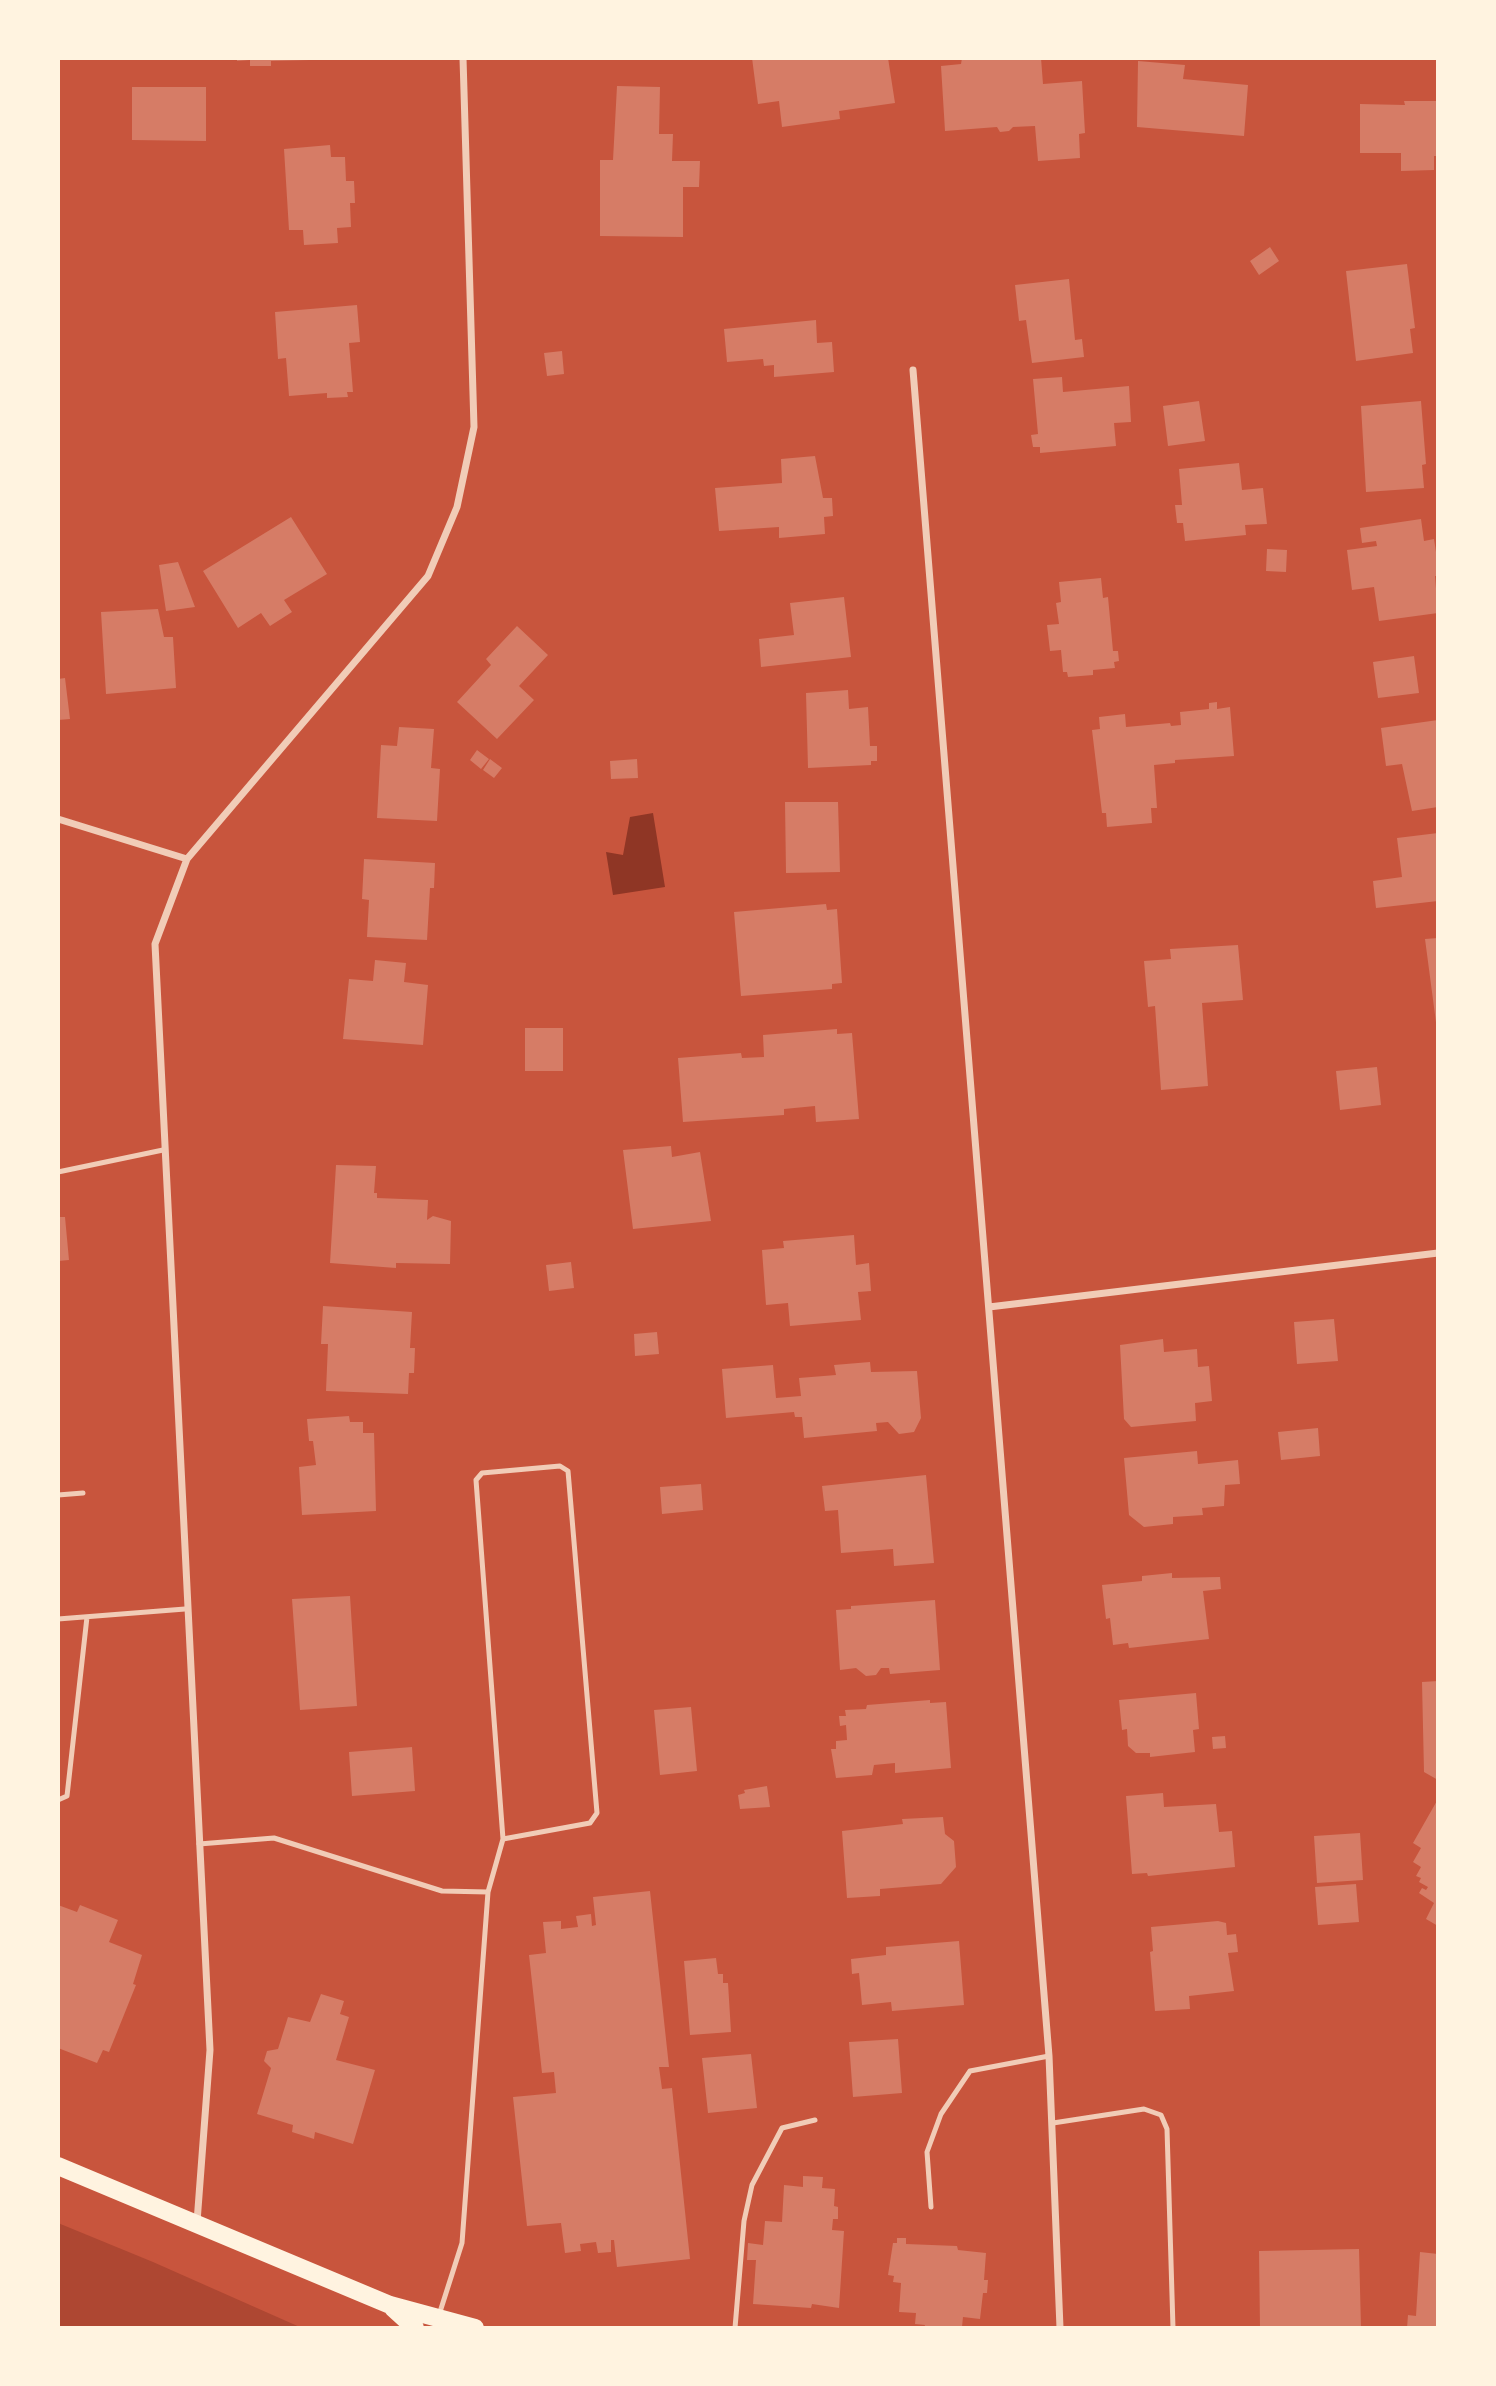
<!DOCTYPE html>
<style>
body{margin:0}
#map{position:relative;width:1496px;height:2386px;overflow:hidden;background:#c8553d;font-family:Karla,sans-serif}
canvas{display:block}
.frame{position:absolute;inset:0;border:60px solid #fff3e0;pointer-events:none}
</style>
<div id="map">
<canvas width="1496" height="2386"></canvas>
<div class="frame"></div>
</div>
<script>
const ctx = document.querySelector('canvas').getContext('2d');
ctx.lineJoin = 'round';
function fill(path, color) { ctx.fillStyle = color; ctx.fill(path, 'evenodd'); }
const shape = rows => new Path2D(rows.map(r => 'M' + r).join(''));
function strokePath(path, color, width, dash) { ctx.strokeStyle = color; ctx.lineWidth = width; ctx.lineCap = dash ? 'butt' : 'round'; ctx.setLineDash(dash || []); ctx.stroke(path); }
const green = shape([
 [58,2223,153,2262,302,2328,58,2328]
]);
const water = shape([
 [653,813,665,887,613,895,606,852,623,855,630,817]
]);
const building = shape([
 [237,58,310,58,310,60,271,61,271,66,250,66,250,60,237,61],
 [752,58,888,58,895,103,839,111,840,119,782,127,779,101,758,104],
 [962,58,1041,58,1043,84,1082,81,1085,133,1079,134,1080,158,1038,161,1035,126,1013,127,1009,131,1000,132,997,127,945,131,941,66,961,64],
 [1138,61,1185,65,1183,79,1248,85,1244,136,1137,127],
 [617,86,660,87,659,134,673,134,672,161,700,161,699,187,683,187,683,237,600,236,600,160,613,160],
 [132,87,206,87,206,141,132,140],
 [1404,101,1438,101,1438,156,1434,156,1434,170,1401,171,1401,153,1360,153,1360,104,1405,105],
 [330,145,331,157,345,157,346,181,354,181,355,203,350,203,351,227,337,228,338,243,304,245,303,230,289,230,284,149],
 [1270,247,1279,261,1259,275,1250,261],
 [1407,264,1415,328,1410,329,1413,353,1356,361,1346,271],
 [1069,279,1075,340,1082,339,1084,357,1032,363,1026,320,1019,321,1015,285],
 [357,305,360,342,349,343,353,392,347,392,348,397,327,398,327,393,289,396,286,358,278,359,275,312],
 [816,320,817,343,832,342,834,372,774,377,774,365,764,366,763,359,727,362,724,329],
 [562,351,564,374,547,376,544,353],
 [1062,377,1063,392,1129,386,1131,422,1114,423,1116,446,1040,453,1040,447,1033,447,1031,435,1038,434,1033,379],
 [1199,401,1205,441,1168,446,1163,406],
 [1421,401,1426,464,1422,465,1424,488,1366,492,1361,406],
 [815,456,823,498,832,498,833,516,824,517,825,534,779,538,779,527,719,531,715,488,782,483,781,459],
 [1239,463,1242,490,1263,488,1267,524,1245,525,1246,535,1185,541,1183,523,1177,523,1175,505,1182,505,1179,469],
 [291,517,327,574,284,600,292,612,270,626,261,613,238,628,203,571],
 [1421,519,1424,541,1434,539,1438,565,1438,576,1435,576,1438,613,1379,621,1374,587,1352,590,1347,550,1377,546,1376,541,1362,543,1360,528],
 [1267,549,1287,550,1286,572,1266,571],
 [178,562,195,607,166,611,159,565],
 [1101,578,1103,598,1108,597,1113,651,1118,651,1119,661,1114,662,1115,668,1093,670,1093,675,1068,677,1067,672,1063,672,1061,650,1050,651,1047,625,1059,624,1056,603,1061,602,1059,582],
 [844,597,851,657,761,667,759,639,794,635,790,603],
 [158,609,164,637,173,637,176,688,106,694,101,612],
 [517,626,548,655,519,686,534,700,497,739,457,702,491,665,486,659],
 [1414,656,1419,693,1378,698,1373,662],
 [65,678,70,719,58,720,58,679],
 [848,690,849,709,868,707,870,746,877,746,877,761,871,761,871,765,808,768,806,693],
 [1217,702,1217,709,1230,707,1234,756,1175,760,1175,763,1154,765,1157,808,1151,808,1152,823,1107,827,1106,813,1102,813,1092,730,1100,729,1099,717,1125,714,1126,727,1170,723,1171,726,1181,725,1180,712,1209,709,1209,703],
 [1438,720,1438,807,1412,811,1402,764,1386,766,1381,728],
 [399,727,434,729,431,768,440,769,437,821,377,818,381,745,397,746],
 [477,750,489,759,481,769,470,760],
 [490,759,502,768,494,778,483,770],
 [637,759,638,778,611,779,610,761],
 [785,802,838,802,840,872,786,873],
 [1438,833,1438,901,1376,908,1373,881,1402,877,1397,838],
 [364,859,435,863,434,888,430,888,427,940,367,937,369,900,362,899],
 [826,904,827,910,837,909,842,983,832,984,832,989,741,996,734,912],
 [1438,938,1438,1029,1437,1030,1425,939],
 [1238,945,1243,1000,1202,1003,1208,1086,1161,1090,1155,1006,1148,1007,1144,961,1171,959,1170,949],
 [375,960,406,963,404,982,428,985,423,1045,343,1039,349,979,373,981],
 [525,1028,563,1028,563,1071,525,1071],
 [837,1029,837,1034,852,1033,859,1119,816,1122,815,1106,784,1109,784,1115,683,1122,678,1058,741,1053,742,1058,764,1057,763,1035],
 [1377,1067,1381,1105,1340,1110,1336,1071],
 [671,1146,672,1157,700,1152,711,1221,633,1229,623,1150],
 [336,1165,376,1166,374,1193,377,1193,377,1198,428,1200,427,1220,433,1216,451,1221,450,1264,396,1263,396,1268,330,1263],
 [58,1217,65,1217,69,1260,58,1261],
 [854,1235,856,1265,869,1263,871,1291,858,1292,861,1320,790,1326,788,1303,766,1305,762,1250,784,1248,783,1241],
 [571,1262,574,1288,549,1291,546,1265],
 [323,1306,412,1312,410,1348,415,1348,414,1373,409,1373,408,1394,326,1391,328,1344,321,1344],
 [1334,1319,1338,1361,1297,1364,1294,1322],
 [657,1332,659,1354,635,1356,634,1334],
 [1163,1339,1164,1352,1197,1349,1198,1367,1209,1366,1212,1401,1195,1403,1196,1421,1131,1427,1124,1419,1120,1345],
 [870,1362,871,1372,917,1371,921,1418,914,1432,899,1434,888,1422,876,1423,877,1431,804,1438,802,1417,795,1417,794,1412,726,1418,722,1369,773,1365,776,1398,801,1396,799,1378,836,1375,834,1365],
 [349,1416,350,1422,363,1422,363,1433,374,1433,376,1511,302,1515,299,1467,316,1465,313,1441,309,1441,307,1419],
 [1318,1428,1320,1456,1281,1460,1278,1432],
 [1197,1451,1198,1464,1238,1460,1240,1484,1225,1485,1224,1506,1202,1508,1203,1515,1173,1517,1173,1524,1144,1527,1129,1515,1124,1458],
 [926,1475,934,1563,894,1566,893,1549,841,1553,838,1510,825,1511,822,1486],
 [701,1484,703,1510,662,1514,660,1487],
 [1172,1573,1172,1578,1220,1577,1221,1589,1203,1591,1209,1639,1129,1648,1128,1643,1113,1645,1110,1618,1106,1619,1102,1585,1142,1581,1142,1576],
 [350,1596,357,1706,300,1710,292,1599],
 [935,1600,940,1670,890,1674,889,1668,881,1668,876,1675,866,1676,856,1668,840,1670,836,1610,851,1609,851,1606],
 [1438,1681,1438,1780,1424,1772,1422,1682],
 [1196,1693,1199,1729,1193,1730,1195,1752,1150,1757,1150,1753,1136,1753,1128,1746,1127,1729,1122,1730,1119,1700],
 [930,1700,930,1703,946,1702,951,1768,895,1773,895,1763,874,1765,872,1775,836,1778,831,1749,836,1749,836,1741,847,1740,846,1725,840,1726,839,1716,846,1716,845,1710,866,1709,867,1705],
 [691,1707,697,1771,660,1775,654,1710],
 [1225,1736,1226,1748,1213,1749,1212,1737],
 [412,1747,415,1791,352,1796,349,1752],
 [767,1786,770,1807,740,1809,738,1795,745,1793,744,1790],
 [1163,1793,1164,1807,1216,1804,1219,1832,1232,1831,1235,1867,1148,1876,1147,1873,1132,1874,1126,1796],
 [1438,1799,1438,1926,1426,1919,1434,1903,1419,1893,1422,1888,1426,1890,1428,1887,1419,1882,1421,1878,1416,1876,1421,1867,1413,1862,1421,1848,1413,1843],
 [943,1817,945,1834,954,1841,956,1867,941,1884,880,1889,880,1896,847,1898,842,1831,903,1824,902,1819],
 [1360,1833,1363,1880,1317,1883,1314,1836],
 [1356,1884,1359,1922,1318,1925,1315,1887],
 [650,1891,669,2067,659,2067,662,2089,672,2088,690,2259,617,2267,614,2240,611,2240,611,2252,598,2253,596,2242,580,2244,581,2251,565,2253,561,2223,527,2226,513,2097,556,2093,554,2072,542,2073,529,1955,546,1953,543,1922,561,1921,561,1929,578,1927,576,1916,591,1914,592,1926,596,1925,593,1897],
 [58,1905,77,1912,80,1905,118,1920,109,1942,142,1955,133,1984,136,1985,109,2052,103,2050,97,2063,58,2048],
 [1218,1921,1226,1923,1227,1935,1236,1934,1238,1952,1228,1953,1234,1991,1189,1996,1190,2009,1155,2011,1150,1952,1153,1951,1151,1927],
 [959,1941,964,2005,892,2011,891,2002,862,2005,859,1973,852,1974,851,1959,886,1955,886,1947],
 [716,1958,718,1974,723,1974,723,1983,728,1983,731,2032,690,2035,684,1961],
 [321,1994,344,2001,340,2014,349,2017,336,2060,375,2070,353,2144,315,2132,314,2139,292,2132,293,2125,257,2114,271,2068,264,2061,267,2051,278,2049,288,2017,310,2022],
 [898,2039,902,2093,853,2097,849,2042],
 [751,2054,757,2108,708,2113,702,2058],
 [803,2176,823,2177,822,2188,835,2189,834,2206,838,2207,838,2219,833,2219,832,2230,844,2231,839,2308,812,2304,811,2308,753,2304,756,2260,747,2260,748,2243,763,2245,765,2221,782,2222,784,2185,803,2187],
 [897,2238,906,2238,906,2244,957,2246,958,2250,986,2253,984,2280,988,2280,987,2293,983,2293,980,2319,963,2317,962,2327,924,2328,925,2325,915,2324,916,2313,899,2312,901,2283,893,2282,894,2276,888,2275,893,2243,897,2243],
 [1359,2249,1361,2328,1260,2328,1259,2251],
 [1420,2252,1438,2254,1438,2328,1407,2328,1408,2315,1416,2316]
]);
const service = shape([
 [58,1172,163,1150],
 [58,1495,83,1493],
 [58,1619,185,1609],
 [58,1800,67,1796,87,1617],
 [199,1844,274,1838,442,1891,488,1892,462,2243,439,2315],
 [488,1892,503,1839,476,1480,482,1473,560,1466,568,1471,597,1813,590,1823,503,1839],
 [1053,2123,1144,2109,1161,2115,1167,2129,1173,2328],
 [931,2207,927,2152,941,2114,970,2071,1049,2056],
 [735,2328,744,2221,752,2185,782,2128,815,2120]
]);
const minor = shape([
 [913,370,1049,2056,1060,2328],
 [58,819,187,859],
 [989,1307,1438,1253],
 [197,2222,210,2050,155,944,187,859,428,576,457,507,474,427,463,58]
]);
const primary = shape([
 [58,2166,390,2305,475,2328],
 [393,2308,415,2328]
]);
fill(green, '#ae4732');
fill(water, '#8f3625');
fill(building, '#d67c66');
strokePath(service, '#f1ccb7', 5);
strokePath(minor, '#f1ccb7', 7);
strokePath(primary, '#fff3e0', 18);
</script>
